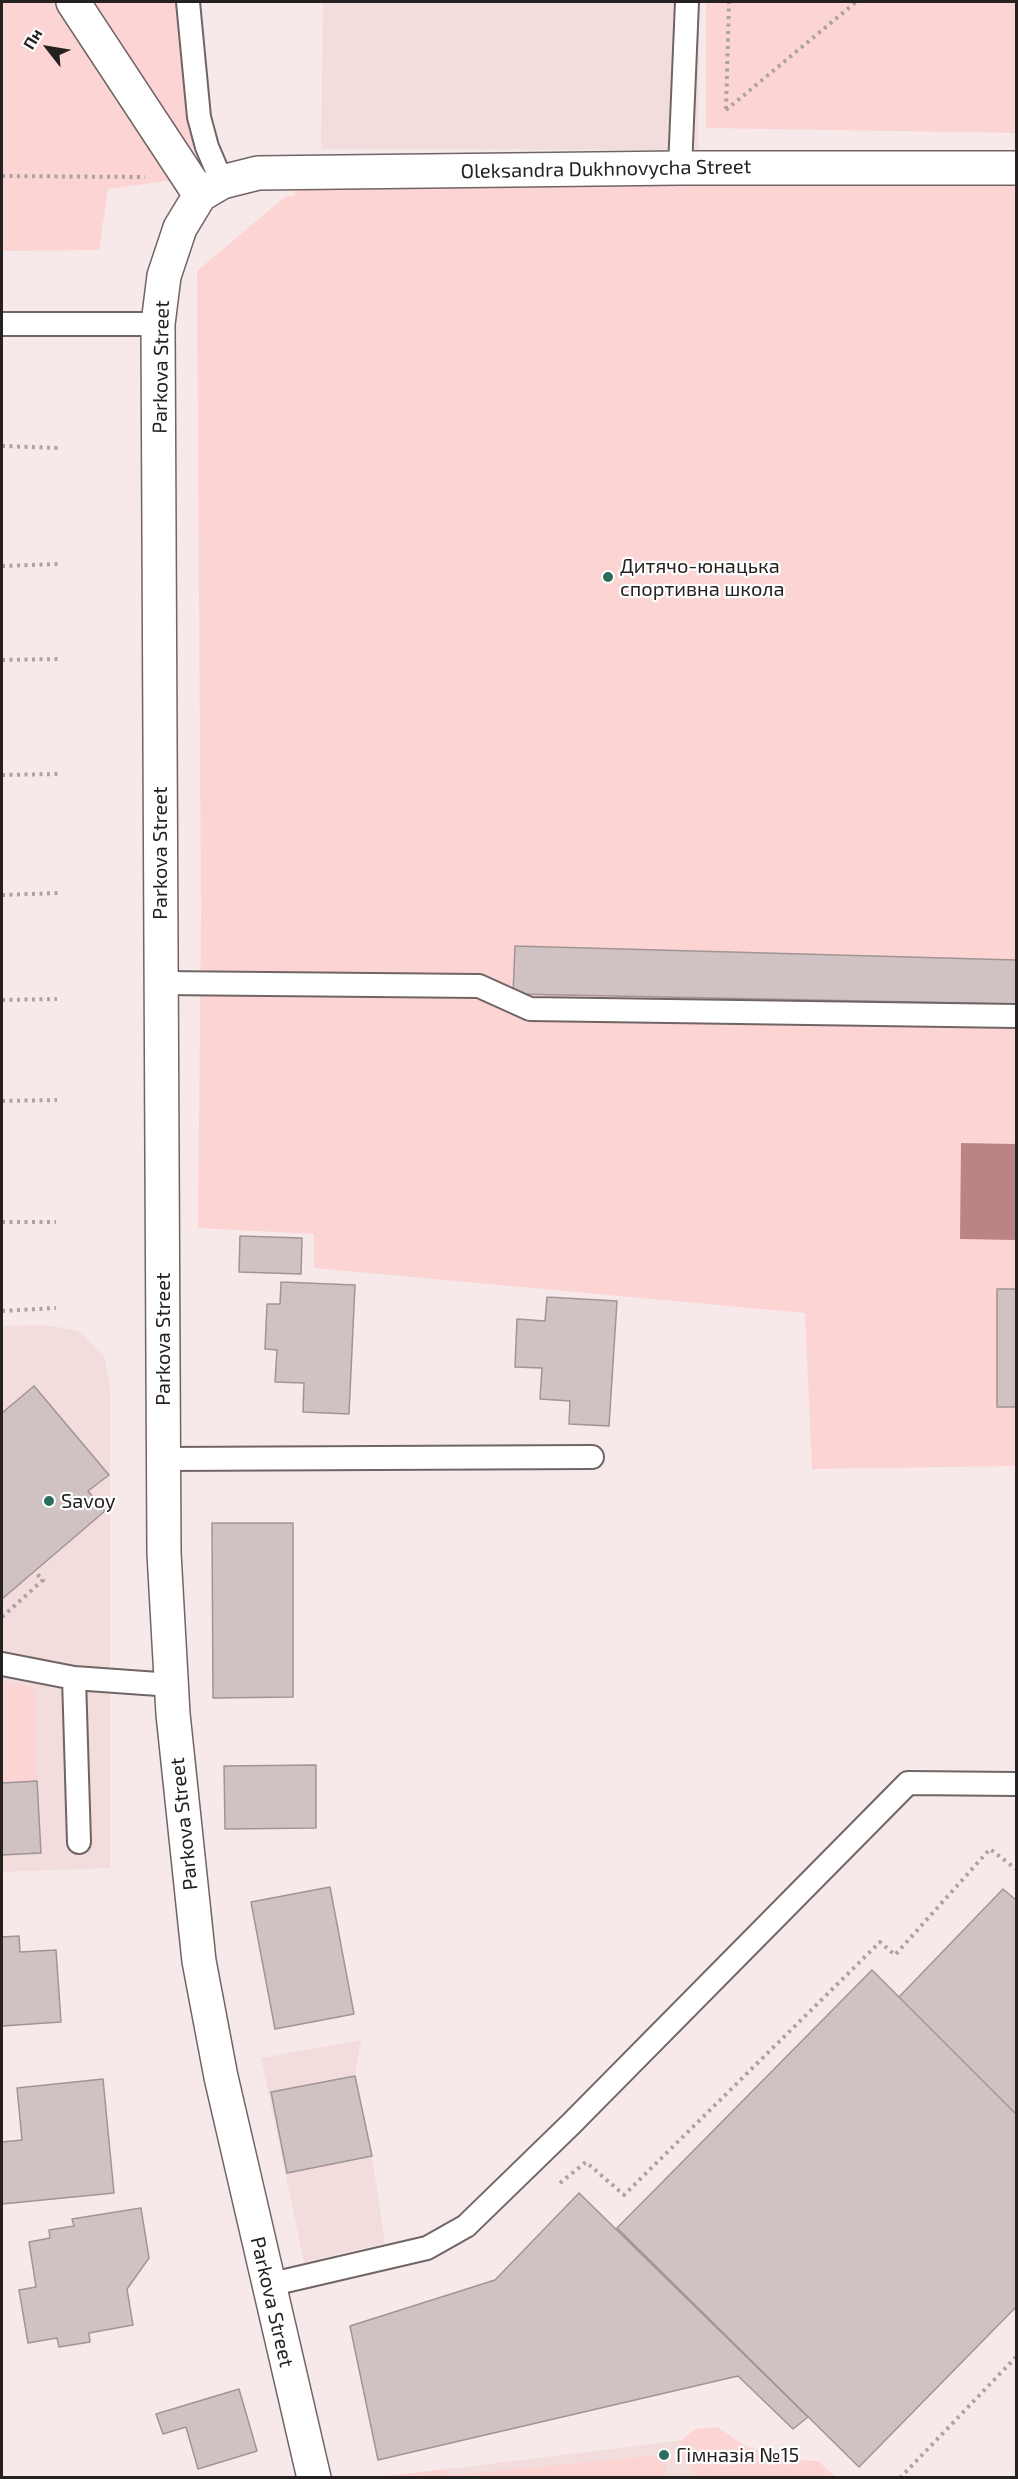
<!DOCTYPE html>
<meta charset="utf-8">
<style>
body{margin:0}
#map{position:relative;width:1018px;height:2479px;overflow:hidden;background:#f7e9e9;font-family:"Exo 2",sans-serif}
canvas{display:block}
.frame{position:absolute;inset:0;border:3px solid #262121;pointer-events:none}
.north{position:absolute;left:18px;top:18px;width:60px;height:60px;-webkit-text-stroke:4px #fff;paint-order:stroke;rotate:301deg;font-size:16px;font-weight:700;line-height:24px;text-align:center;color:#262121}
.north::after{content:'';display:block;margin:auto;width:21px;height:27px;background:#262121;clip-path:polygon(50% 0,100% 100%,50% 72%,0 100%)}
</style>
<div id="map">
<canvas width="1018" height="2479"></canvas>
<div class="frame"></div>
<div class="north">Пн</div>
</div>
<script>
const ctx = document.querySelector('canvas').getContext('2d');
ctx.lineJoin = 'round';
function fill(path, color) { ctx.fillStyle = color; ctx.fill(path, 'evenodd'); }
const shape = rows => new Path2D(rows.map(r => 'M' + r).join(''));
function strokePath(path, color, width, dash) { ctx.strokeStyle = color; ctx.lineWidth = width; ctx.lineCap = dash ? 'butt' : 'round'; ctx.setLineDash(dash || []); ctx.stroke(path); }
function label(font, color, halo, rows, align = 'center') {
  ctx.font = font + ' "Exo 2",sans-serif'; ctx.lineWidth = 4.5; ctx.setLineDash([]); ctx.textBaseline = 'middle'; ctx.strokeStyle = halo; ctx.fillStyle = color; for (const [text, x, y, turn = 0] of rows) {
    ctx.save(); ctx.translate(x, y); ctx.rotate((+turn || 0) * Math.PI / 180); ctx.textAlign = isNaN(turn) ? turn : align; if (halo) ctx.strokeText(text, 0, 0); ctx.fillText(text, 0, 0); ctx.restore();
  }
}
const built = shape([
 [323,2,699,2,698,150,321,149],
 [46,1325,78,1331,104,1355,110,1386,110,1868,2,1872,2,1326],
 [361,2040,355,2076,372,2156,385,2243,304,2262,261,2058],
 [723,2436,813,2477,376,2478,682,2440]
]);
const green = shape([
 [2,2,183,2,199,117,187,178,108,189,99,250,2,251],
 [706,2,1016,2,1016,133,706,128],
 [1016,168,1016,1466,812,1469,805,1313,314,1268,314,1234,198,1228,201,914,197,271,286,196,294,196,304,173],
 [2,1681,30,1686,35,1692,37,1781,2,1783],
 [717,2427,745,2446,792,2460,818,2461,836,2477,695,2477,680,2453,682,2440,695,2429],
 [665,2455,667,2477,376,2477,446,2469,449,2475]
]);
const water = shape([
 [961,1143,1016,1144,1016,1240,960,1239]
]);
const building = shape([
 [515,946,1016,960,1016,1004,513,994,515,946],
 [240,1236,302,1238,301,1274,239,1272,240,1236],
 [281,1282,355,1285,349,1414,303,1412,304,1383,275,1382,277,1350,265,1349,267,1304,280,1304,281,1282],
 [997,1289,1016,1289,1016,1407,997,1407,997,1289],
 [547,1297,617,1301,609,1426,569,1424,570,1401,540,1399,542,1368,515,1367,517,1319,545,1321,547,1297],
 [34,1386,109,1475,88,1491,105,1511,2,1599,2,1413,34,1386],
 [212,1523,293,1523,293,1697,213,1698,212,1523],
 [316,1765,316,1828,225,1829,224,1766,316,1765],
 [37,1781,41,1853,2,1855,2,1783,37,1781],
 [330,1887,354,2014,275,2029,251,1902,330,1887],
 [1003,1889,1016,1900,1016,2114,899,1997,1003,1889],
 [19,1936,20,1952,56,1950,61,2022,2,2026,2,1937,19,1936],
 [872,1970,1016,2114,1016,2307,859,2467,617,2228,872,1970],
 [355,2076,372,2156,287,2173,271,2092,355,2076],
 [103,2079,114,2193,2,2204,2,2142,22,2140,17,2088,103,2079],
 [579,2193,808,2417,793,2429,738,2376,378,2460,350,2326,495,2280,579,2193],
 [141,2208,149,2258,127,2289,133,2325,89,2333,90,2342,59,2347,57,2338,28,2343,19,2290,36,2287,29,2242,50,2238,49,2230,74,2226,72,2219,141,2208],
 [239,2389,257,2451,198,2469,186,2427,163,2434,156,2414,239,2389]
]);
const path = shape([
 [726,109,729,2],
 [726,110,856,2],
 [2,176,145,177],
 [2,446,59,448],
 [2,566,59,564],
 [2,660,59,659],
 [2,775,58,774],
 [2,895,58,893],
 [2,1000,57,999],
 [2,1101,57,1100],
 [2,1222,56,1222],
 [2,1311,56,1308],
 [2,1617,43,1580,34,1571],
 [560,2183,586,2162,624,2195,880,1942,895,1955,990,1849,1016,1869],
 [900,2478,1016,2357]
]);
const service = shape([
 [188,2,199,117,207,147,222,182],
 [680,168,687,2],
 [2,324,158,324],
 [161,983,479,986,530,1009,1016,1016],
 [164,1459,592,1457],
 [2,1664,74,1678,172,1685],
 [74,1678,79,1842],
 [268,2285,427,2248,466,2226,571,2124,908,1783,1016,1784]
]);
const minor = shape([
 [73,2,200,195],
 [314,2478,221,2077,199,1961,173,1714,164,1553,163,1363,158,324,164,276,180,228,200,195,222,182,258,173,680,168,1016,168]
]);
const markers = [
 [608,577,6,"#2c6e5e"],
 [49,1501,6,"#2c6e5e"],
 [664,2455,6,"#2c6e5e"]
];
const streetNames = [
 ["Oleksandra Dukhnovycha Street",606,169,-1],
 ["Parkova Street",161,367,-89],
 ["Parkova Street",160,853,-90],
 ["Parkova Street",163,1339,-90],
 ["Parkova Street",184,1824,-96],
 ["Parkova Street",272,2302,77]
];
const poiNames = [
 ["Дитячо-юнацька",620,566],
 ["спортивна школа",620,589],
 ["Savoy",61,1501],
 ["Гімназія №15",676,2455]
];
fill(built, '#f3dcdc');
fill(green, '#fcd4d4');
fill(water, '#bb8384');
fill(building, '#d0c2c2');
strokePath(building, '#a19494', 1.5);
strokePath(service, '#706464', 26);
strokePath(minor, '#706464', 36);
strokePath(path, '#aca2a2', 4, [3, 4.5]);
strokePath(service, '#fff', 22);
strokePath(minor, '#fff', 33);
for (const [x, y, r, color] of markers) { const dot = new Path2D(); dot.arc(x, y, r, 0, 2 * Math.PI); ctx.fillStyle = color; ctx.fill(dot); strokePath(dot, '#fff', 2); }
label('20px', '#262121', '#fff', streetNames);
label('20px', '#262121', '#fff', poiNames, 'left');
</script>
